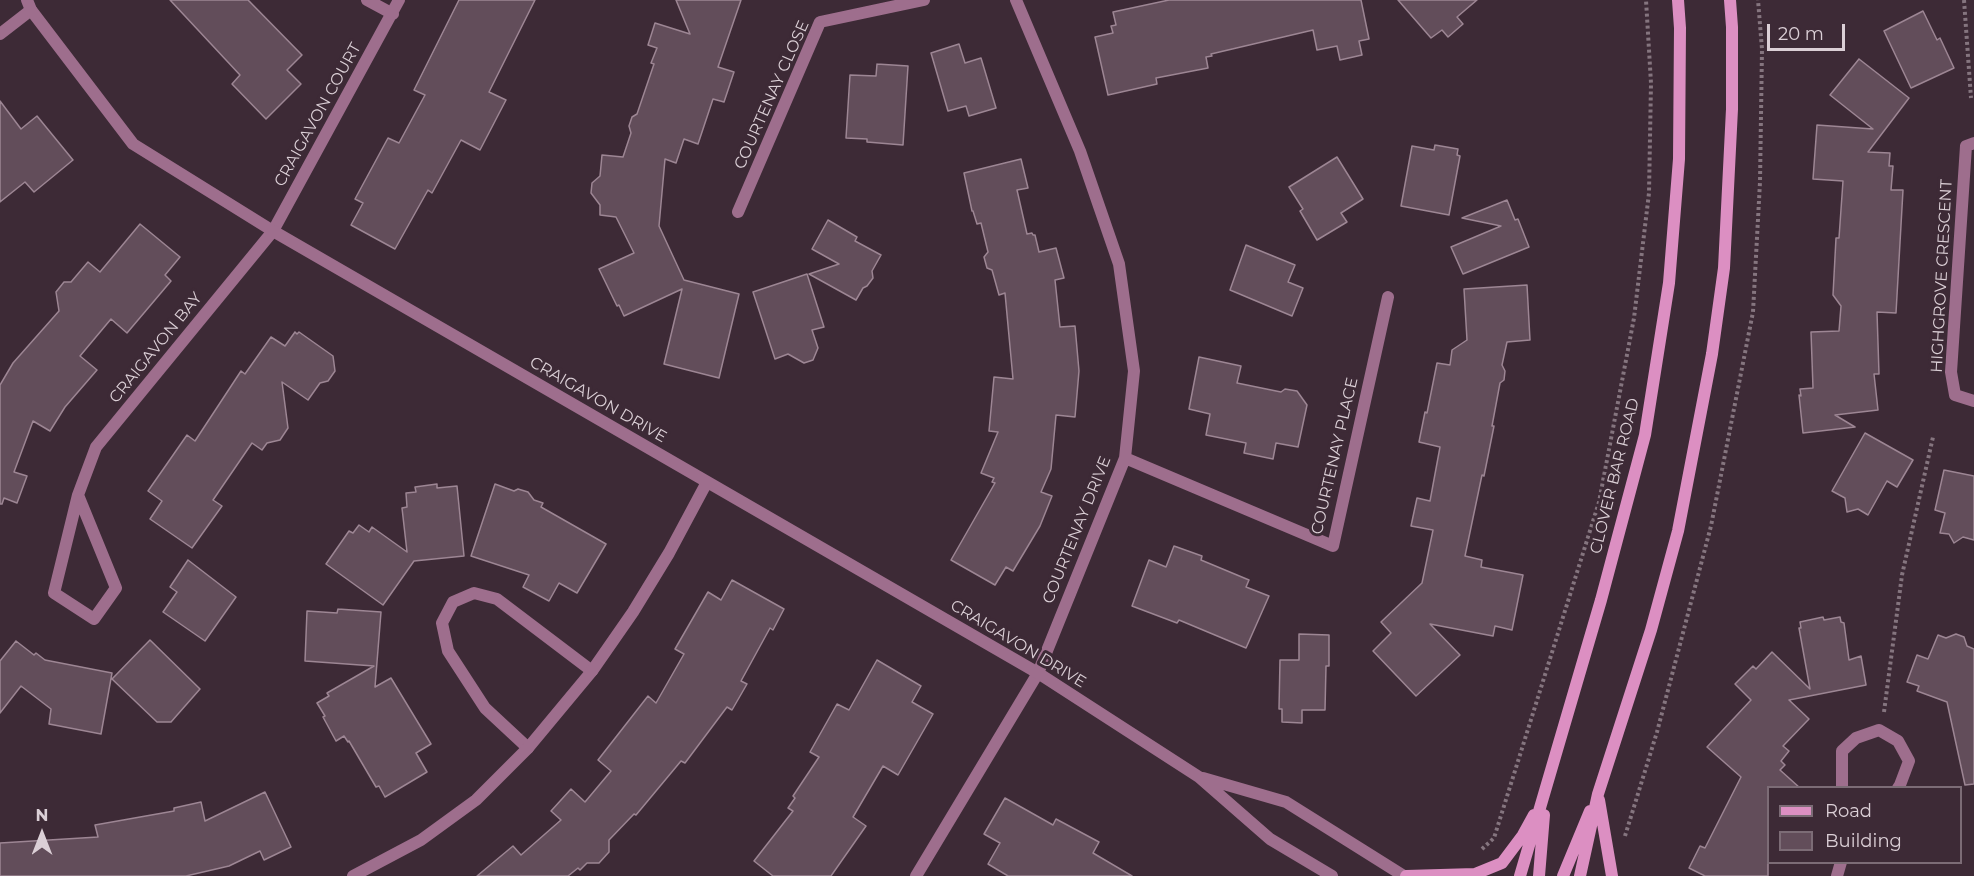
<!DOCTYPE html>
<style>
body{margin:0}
#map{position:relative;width:1974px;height:876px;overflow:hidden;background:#3d2a36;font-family:Montserrat,sans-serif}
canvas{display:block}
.legend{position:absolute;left:1767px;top:786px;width:195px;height:78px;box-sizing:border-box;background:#3d2a36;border:2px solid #7c6c76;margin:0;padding:8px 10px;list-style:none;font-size:18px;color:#dbcfd6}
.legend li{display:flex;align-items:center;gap:12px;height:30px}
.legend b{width:30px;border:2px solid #7c6c76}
.north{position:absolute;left:12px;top:804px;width:60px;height:60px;-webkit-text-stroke:4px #3d2a36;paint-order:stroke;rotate:0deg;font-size:16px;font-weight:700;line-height:24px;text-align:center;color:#dbcfd6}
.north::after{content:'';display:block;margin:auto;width:21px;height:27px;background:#dbcfd6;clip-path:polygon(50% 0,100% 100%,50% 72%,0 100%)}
.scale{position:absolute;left:1767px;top:24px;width:78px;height:27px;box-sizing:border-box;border:3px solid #dbcfd6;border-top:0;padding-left:8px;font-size:18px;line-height:21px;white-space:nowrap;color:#dbcfd6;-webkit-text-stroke:4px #3d2a36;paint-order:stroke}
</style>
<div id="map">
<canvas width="1974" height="876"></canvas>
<ul class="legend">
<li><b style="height:8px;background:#dc8fc2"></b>Road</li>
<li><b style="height:16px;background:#624d5a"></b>Building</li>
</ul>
<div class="north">N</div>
<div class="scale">20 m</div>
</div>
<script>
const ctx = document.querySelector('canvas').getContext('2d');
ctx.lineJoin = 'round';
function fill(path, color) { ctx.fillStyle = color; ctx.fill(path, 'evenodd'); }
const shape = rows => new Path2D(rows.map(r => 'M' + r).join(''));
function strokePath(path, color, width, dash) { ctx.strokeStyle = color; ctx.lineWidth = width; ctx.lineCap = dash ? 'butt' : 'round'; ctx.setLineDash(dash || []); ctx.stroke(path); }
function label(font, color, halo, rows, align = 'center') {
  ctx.font = font + ' Montserrat,sans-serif'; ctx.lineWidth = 6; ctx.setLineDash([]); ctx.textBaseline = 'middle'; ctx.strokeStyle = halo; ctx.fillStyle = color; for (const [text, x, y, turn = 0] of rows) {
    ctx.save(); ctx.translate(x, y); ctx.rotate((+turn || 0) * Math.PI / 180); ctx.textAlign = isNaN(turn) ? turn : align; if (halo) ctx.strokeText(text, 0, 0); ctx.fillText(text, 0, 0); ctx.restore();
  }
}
const building = shape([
 [170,0,248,0,302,55,287,70,301,84,266,119,232,84,240,75,170,0],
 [459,0,535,0,489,92,506,100,480,150,461,140,432,193,428,190,395,249,351,225,363,203,355,199,388,138,399,143,425,95,414,90,459,0],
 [676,0,741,0,718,67,734,72,724,102,713,99,698,144,684,139,676,163,665,159,659,226,684,280,739,294,719,378,664,364,682,289,624,316,619,305,617,306,599,269,634,253,616,217,600,215,600,205,591,193,592,183,600,176,602,155,623,157,631,133,629,126,632,117,637,114,654,64,651,63,657,48,648,45,655,23,690,34,676,0],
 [1169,0,1361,0,1369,39,1359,41,1362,55,1340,60,1337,46,1317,50,1313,30,1211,54,1212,56,1206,57,1208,68,1156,78,1157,84,1108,95,1095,37,1113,33,1111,26,1116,25,1113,12,1169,0],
 [1398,0,1477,0,1457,17,1463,24,1448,37,1442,30,1431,38,1398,0],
 [1923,11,1937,40,1940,38,1954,68,1911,88,1884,31,1923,11],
 [959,44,965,63,981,58,996,108,969,116,966,106,948,111,931,53,959,44],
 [1859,59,1909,98,1868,152,1890,153,1889,166,1893,166,1891,190,1903,190,1896,313,1877,312,1879,374,1874,374,1878,410,1835,415,1855,427,1803,433,1799,395,1801,396,1800,389,1813,388,1811,332,1839,331,1841,306,1833,295,1836,238,1839,238,1843,181,1813,179,1817,125,1873,129,1830,95,1859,59],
 [877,64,908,66,903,145,867,142,867,139,846,138,850,75,876,76,877,64],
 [0,101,21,129,37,116,73,160,34,192,25,182,0,202,0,101],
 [1435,145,1458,149,1457,155,1460,156,1449,215,1401,206,1412,146,1434,150,1435,145],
 [1337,157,1363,199,1341,213,1347,222,1317,240,1300,211,1303,209,1289,187,1337,157],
 [1021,159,1028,188,1017,190,1027,234,1032,233,1033,235,1035,235,1039,252,1056,248,1064,278,1055,280,1060,327,1075,326,1079,371,1075,417,1056,415,1051,469,1041,492,1052,496,1040,526,1013,571,1006,567,995,585,951,560,995,483,992,482,994,478,981,473,998,432,989,431,994,377,1013,379,1005,293,999,295,992,270,987,268,984,257,988,252,981,223,977,224,973,211,972,211,964,173,1021,159],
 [1507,200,1515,220,1518,219,1529,247,1463,274,1451,247,1501,226,1462,218,1507,200],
 [828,220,857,237,855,241,881,255,872,271,873,278,867,286,863,288,856,300,809,274,839,264,812,249,828,220],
 [140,224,180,257,165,275,171,281,127,333,111,319,80,356,97,370,65,407,50,431,33,421,14,472,27,476,17,503,4,498,2,504,0,504,0,385,13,363,59,311,56,292,64,282,71,282,88,262,100,272,140,224],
 [1246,245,1295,265,1288,282,1303,288,1292,316,1230,290,1246,245],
 [807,274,824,327,812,330,818,348,813,360,804,363,788,354,775,359,753,292,807,274],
 [1527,285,1530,340,1507,342,1502,365,1505,371,1504,380,1500,383,1492,426,1494,426,1484,476,1482,475,1465,556,1482,560,1481,567,1523,575,1512,630,1495,626,1493,636,1430,624,1460,655,1416,696,1373,651,1391,633,1381,622,1422,583,1433,530,1411,526,1417,498,1430,501,1440,447,1419,442,1425,412,1427,413,1437,363,1450,365,1452,350,1467,340,1464,289,1527,285],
 [295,332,297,334,299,332,333,356,335,371,328,381,320,383,308,400,282,382,288,428,280,440,267,443,262,450,252,443,213,500,222,506,192,548,150,519,162,501,148,491,187,435,195,441,241,371,245,374,271,337,285,346,295,332],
 [1199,357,1241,366,1237,383,1281,392,1285,389,1297,391,1307,405,1298,447,1276,443,1273,459,1244,453,1246,443,1206,435,1210,414,1189,409,1199,357],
 [1865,433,1913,460,1897,487,1887,481,1868,515,1858,509,1847,512,1845,498,1832,491,1865,433],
 [1944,470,1974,476,1974,540,1963,537,1954,543,1949,534,1940,533,1945,513,1935,510,1944,470],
 [437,484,437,488,457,486,464,556,414,561,383,605,326,564,349,531,353,533,359,525,369,532,372,527,407,552,402,508,407,507,406,493,416,492,415,487,437,484],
 [495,484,514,491,518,489,528,492,534,500,543,503,541,507,606,544,577,593,559,583,549,601,523,587,529,575,471,556,495,484],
 [1174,546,1202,556,1201,560,1249,580,1246,587,1269,596,1246,648,1179,620,1177,623,1132,606,1149,560,1166,567,1174,546],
 [188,560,236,597,205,641,163,612,177,592,170,587,188,560],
 [732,580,784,609,773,630,770,628,741,681,747,684,732,710,727,707,685,763,681,761,636,815,634,814,609,840,609,852,599,863,587,863,580,870,578,868,568,876,477,876,513,846,521,855,561,820,551,811,571,789,585,802,611,771,598,760,648,696,656,703,684,654,675,649,708,592,721,600,732,580],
 [338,609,381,612,375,687,391,678,431,744,416,753,427,772,385,797,379,786,376,787,349,741,348,742,344,736,336,741,323,717,325,716,317,703,329,696,327,693,374,666,305,661,307,611,337,613,338,609],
 [1823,617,1824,620,1840,617,1841,622,1844,623,1849,660,1861,656,1866,685,1789,700,1809,719,1783,746,1789,751,1781,761,1785,765,1780,770,1800,788,1768,788,1768,876,1705,876,1689,868,1700,846,1705,848,1741,777,1707,747,1751,700,1735,684,1753,666,1756,669,1772,652,1810,689,1799,628,1801,628,1800,622,1823,617],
 [1299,634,1329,635,1329,666,1326,666,1325,710,1302,710,1302,723,1282,722,1282,709,1279,709,1280,660,1299,660,1299,634],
 [1956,634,1964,637,1967,646,1974,649,1974,784,1965,785,1947,702,1917,691,1919,686,1907,682,1917,655,1928,659,1938,635,1946,638,1956,634],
 [150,640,200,689,171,722,157,722,112,679,150,640],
 [16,641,34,655,36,653,45,660,112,673,101,734,49,724,51,709,21,686,0,713,0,661,16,641],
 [877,660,921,686,912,702,933,714,898,775,883,766,853,817,866,826,831,876,773,876,754,861,793,811,788,808,795,798,793,796,819,757,810,752,837,704,849,710,877,660],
 [265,792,291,847,264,860,260,851,229,866,186,876,0,876,0,843,98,837,95,825,174,811,174,808,201,802,205,821,265,792],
 [1005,798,1053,825,1056,819,1099,842,1093,853,1132,876,1008,876,988,864,1000,843,984,834,1005,798]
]);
const path = shape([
 [1964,0,1971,98],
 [1884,712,1902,575,1933,437],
 [1625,836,1657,732,1711,526,1753,312,1760,182,1762,49,1758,0],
 [1482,849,1494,838,1599,502,1634,318,1649,193,1651,83,1646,0]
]);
const minor = shape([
 [367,0,393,14],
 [0,34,31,10],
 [1974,143,1966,146,1951,372,1955,395,1974,401],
 [738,212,820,22,924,0],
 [1125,458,1333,546,1388,297],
 [78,495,116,588,94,619,54,593,78,495,96,447,273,231,399,0],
 [528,748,485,708,448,651,442,623,453,602,474,593,497,599,592,671],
 [1842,788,1842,751,1856,738,1879,730,1898,741,1909,761,1900,785,1898,788],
 [916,876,1038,673,1125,458,1134,371,1119,264,1080,151,1016,0],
 [1837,876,1841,862]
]);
const tertiary = shape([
 [27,0,31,10,133,144,273,231,1038,673,1199,777,1270,839,1332,876],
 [1203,778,1286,802,1404,876],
 [353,876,421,840,476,800,528,748,592,671,633,612,669,553,707,482]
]);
const secondary = shape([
 [1599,800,1612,876],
 [1406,876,1475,874,1502,863,1523,835,1534,815],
 [1520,876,1601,600,1645,435,1669,283,1679,159,1680,28,1678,0],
 [1539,876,1544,815],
 [1563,876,1590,811],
 [1580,876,1598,794,1651,630,1678,531,1712,354,1724,268,1732,109,1732,27,1730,0]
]);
const streetNames = [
 ["COURTENAY CLOSE",772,95,-66],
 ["CRAIGAVON COURT",318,115,-61],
 ["HIGHGROVE CRESCENT",1942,276,-87],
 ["CRAIGAVON BAY",156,348,-51],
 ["CRAIGAVON DRIVE",598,400,30],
 ["COURTENAY PLACE",1335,456,-77],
 ["CLOVER BAR ROAD",1615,476,-76],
 ["COURTENAY DRIVE",1077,530,-68],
 ["CRAIGAVON DRIVE",1018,644,31]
];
fill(building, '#624d5a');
strokePath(building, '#9d8694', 1.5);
strokePath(path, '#85757f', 4, [3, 3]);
strokePath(minor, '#9e6e8d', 12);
strokePath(tertiary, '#9e6e8d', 12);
strokePath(secondary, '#dc8fc2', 12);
label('16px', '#dbcfd6', '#3d2a36', streetNames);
</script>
